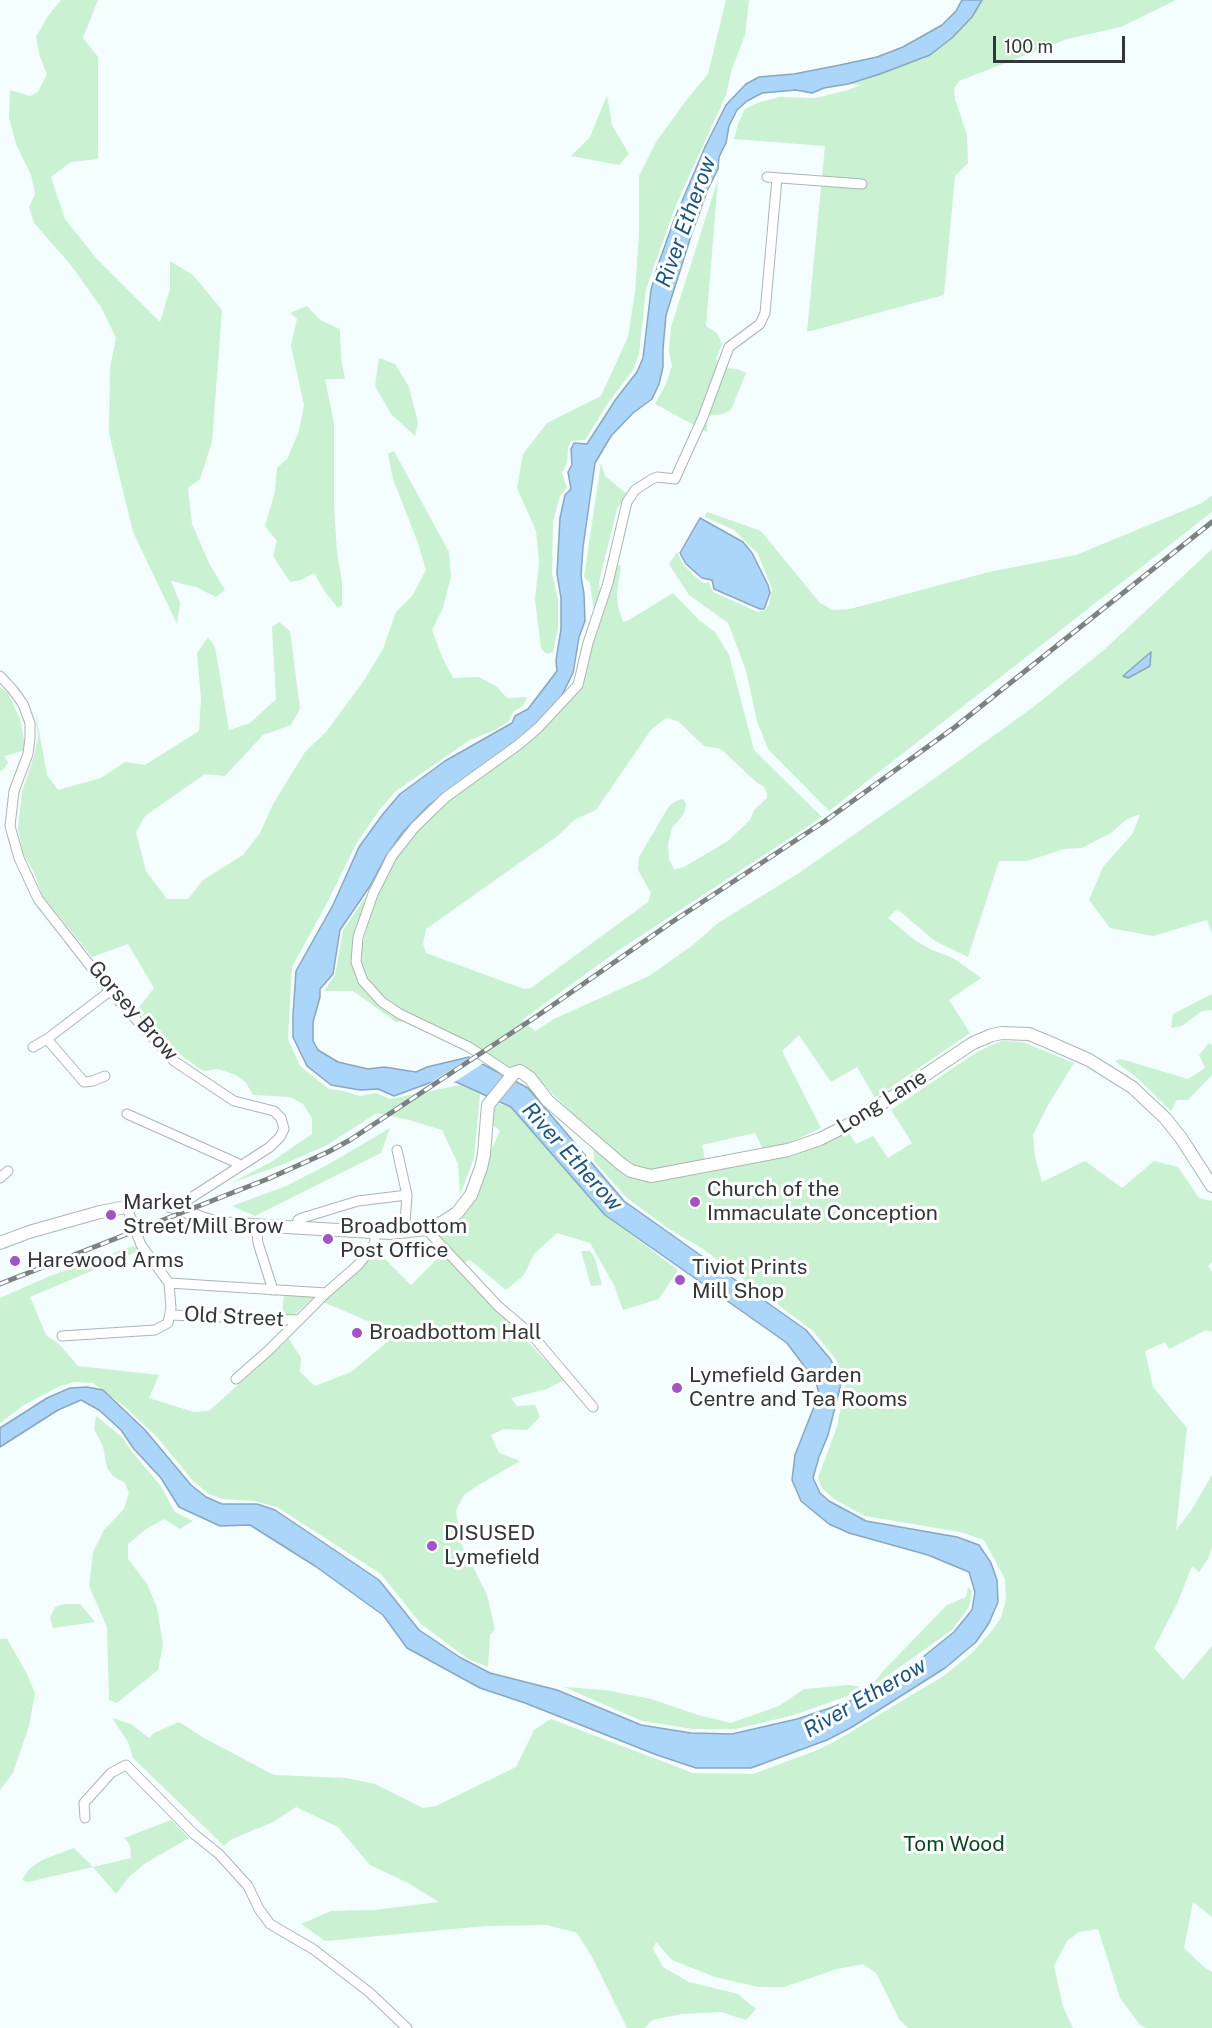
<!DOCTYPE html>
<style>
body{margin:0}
#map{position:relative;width:1212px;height:2028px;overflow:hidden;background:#f4fefe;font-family:"Public Sans",sans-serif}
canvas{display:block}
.scale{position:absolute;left:993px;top:36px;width:132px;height:27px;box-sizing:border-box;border:3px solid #343737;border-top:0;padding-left:8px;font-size:18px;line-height:21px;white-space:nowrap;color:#343737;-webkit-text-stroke:4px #fff;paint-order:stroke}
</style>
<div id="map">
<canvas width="1212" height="2028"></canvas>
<div class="scale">100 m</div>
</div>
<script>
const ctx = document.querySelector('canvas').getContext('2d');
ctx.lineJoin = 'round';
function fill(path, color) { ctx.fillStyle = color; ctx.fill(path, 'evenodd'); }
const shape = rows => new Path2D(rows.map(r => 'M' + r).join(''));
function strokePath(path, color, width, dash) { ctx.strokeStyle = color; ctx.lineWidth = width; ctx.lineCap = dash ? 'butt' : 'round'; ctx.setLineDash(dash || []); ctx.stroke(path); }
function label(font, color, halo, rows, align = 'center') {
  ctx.font = font + ' "Public Sans",sans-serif'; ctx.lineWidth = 6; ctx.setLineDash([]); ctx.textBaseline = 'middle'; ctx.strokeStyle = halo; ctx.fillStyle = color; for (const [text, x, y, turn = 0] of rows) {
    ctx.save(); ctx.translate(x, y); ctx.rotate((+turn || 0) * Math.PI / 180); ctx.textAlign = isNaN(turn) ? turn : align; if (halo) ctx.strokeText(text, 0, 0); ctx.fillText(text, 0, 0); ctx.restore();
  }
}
const green = shape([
 [61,0,98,0,83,38,98,57,98,159,71,162,51,177,65,219,96,258,160,322,170,289,170,261,193,275,222,310,212,442,200,479,188,488,192,524,209,563,225,590,216,597,196,587,171,581,180,603,177,624,133,532,109,433,110,368,116,338,101,307,70,264,34,223,29,207,35,194,31,175,16,144,9,118,10,90,30,96,38,92,47,74,40,57,36,37,48,16],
 [726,0,749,0,745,35,732,69,726,95,676,205,652,272,646,289,639,354,633,370,608,403,585,440,571,441,568,448,567,463,562,473,567,488,560,496,553,521,552,574,558,600,558,629,553,652,546,654,541,648,535,599,539,562,536,531,517,488,523,454,547,423,601,396,628,337,635,292,639,235,639,176,656,142,688,98,708,74],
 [982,0,1176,0,1121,27,1067,39,959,81,954,88,955,99,967,135,968,163,955,176,944,295,807,332,825,146,734,139,738,124,745,109,757,103,779,97,816,98,848,90,861,85,848,84,930,55,972,17],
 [607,95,612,125,629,154,619,165,571,156,590,137],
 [718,179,706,326,717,333,722,344,716,359,725,368,737,369,746,373,731,410,722,414,707,416,707,432,655,404,666,384,672,366,669,351,671,327],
 [307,306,320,320,340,329,341,358,345,379,325,379,334,424,334,507,337,552,342,582,342,605,338,608,325,592,314,573,301,580,290,582,273,556,277,541,265,526,275,492,277,468,287,459,299,431,304,405,291,346,297,319,290,313],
 [379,358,395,364,409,387,418,423,415,436,391,414,375,386],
 [394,451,449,552,451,576,443,608,432,630,443,659,453,678,479,677,496,686,507,698,527,697,523,706,513,712,509,721,495,730,470,740,396,791,380,809,356,844,327,903,292,967,288,1039,300,1066,329,1089,344,1091,360,1096,376,1093,390,1099,460,1085,480,1094,474,1158,460,1195,458,1164,442,1130,409,1120,377,1113,327,1145,284,1164,231,1183,271,1162,312,1134,312,1118,303,1104,290,1097,253,1095,246,1083,236,1075,218,1069,203,1071,171,1048,137,1010,154,988,128,944,92,957,42,895,34,872,23,853,18,828,22,792,34,756,38,737,35,709,47,775,58,790,101,778,125,762,145,765,199,731,201,698,197,653,208,637,215,647,229,730,250,723,276,699,272,627,279,622,290,631,300,709,291,725,263,735,225,776,205,774,145,816,136,832,146,871,167,899,188,899,203,880,243,855,260,833,273,804,305,752,326,732,363,682,383,649,396,612,412,596,426,570,418,543,393,479,388,454],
 [601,463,605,476,627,494,617,509,599,582,600,593,594,612,590,583,584,577],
 [1212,495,1212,512,829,811,768,749,757,721,746,670,728,623,689,595,669,564,677,552,683,564,693,575,704,583,709,583,713,592,758,612,765,610,769,605,772,589,758,554,734,530,705,517,707,512,761,531,820,603,833,610,850,609,989,572,1076,555,1202,503],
 [1212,549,1212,933,1207,920,1153,936,1110,928,1089,900,1103,867,1133,833,1140,814,1127,819,1111,833,1082,848,1064,849,1027,861,999,861,968,957,935,941,897,909,888,918,916,941,932,950,953,958,981,978,949,1000,970,1033,875,1098,857,1067,831,1082,799,1035,782,1051,821,1128,787,1144,763,1149,755,1133,702,1145,707,1169,848,1131,856,1144,873,1136,888,1158,912,1143,891,1110,977,1052,1001,1041,1023,1042,1074,1063,1048,1105,1033,1135,1035,1158,1042,1182,1085,1161,1122,1188,1154,1161,1178,1167,1199,1198,1212,1201,1212,1262,1208,1266,1212,1272,1212,1332,1206,1330,1169,1349,1165,1342,1145,1351,1153,1387,1187,1428,1176,1530,1191,1511,1212,1475,1212,1547,1208,1559,1199,1572,1192,1566,1177,1604,1154,1648,1183,1680,1212,1646,1212,1917,1193,1902,1184,1948,1204,1967,1212,1972,1212,2028,1146,2028,1140,2025,1120,1998,1098,1929,1079,1932,1067,1941,1054,1966,1063,2007,1073,2028,908,2028,899,2019,876,1973,863,1964,837,1969,784,1987,758,1987,715,1977,672,1960,656,1942,653,1949,663,1967,689,1982,738,1994,756,2009,746,2020,721,2012,682,2014,652,2020,645,2028,627,2028,592,1957,577,1933,547,1925,486,1926,325,1941,301,1924,331,1911,374,1910,439,1902,408,1883,370,1865,338,1827,296,1807,273,1822,230,1840,224,1846,133,1758,128,1742,112,1718,131,1724,149,1738,154,1733,179,1722,204,1738,274,1775,346,1778,375,1784,423,1808,436,1806,516,1767,534,1730,551,1719,693,1773,753,1774,815,1751,834,1742,945,1675,972,1653,990,1633,1001,1618,1006,1599,1005,1579,984,1540,960,1532,865,1516,834,1499,822,1488,818,1478,837,1427,846,1381,835,1358,812,1330,703,1249,669,1229,627,1198,594,1161,593,1134,523,1064,508,1070,414,1020,396,1022,353,991,324,991,335,975,343,930,367,895,354,939,360,954,376,893,394,857,416,828,580,687,615,563,621,566,617,593,618,607,623,622,629,620,673,593,699,620,715,632,729,655,754,750,822,817,616,952,522,1020,535,1031,554,1019,649,976,693,945,718,923,799,873,928,783,1032,708,1105,649],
 [668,718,679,722,704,746,721,749,756,782,763,786,767,793,767,798,754,810,750,820,728,841,684,867,674,870,669,859,668,845,672,828,684,814,686,804,683,799,676,801,669,806,639,857,638,870,651,893,648,902,531,988,524,989,426,953,423,944,426,929,559,835,574,820,596,810,651,730,663,720],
 [0,687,8,693,20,719,26,750,4,756,8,762,4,769,0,771],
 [1212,994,1212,1010,1202,1011,1182,1026,1171,1028,1173,1014],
 [1209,1043,1212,1045,1212,1075,1188,1100,1177,1100,1171,1111,1136,1077,1115,1061,1121,1059,1188,1079,1205,1068,1199,1055],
 [493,1102,511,1107,605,1215,678,1270,659,1299,623,1310,614,1285,590,1243,557,1233,534,1254,524,1275,506,1290,470,1260,464,1263,435,1232,462,1215,478,1191,486,1161,500,1131,492,1124],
 [390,1128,381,1153,255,1216,232,1206,286,1186,329,1164],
 [133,1246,141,1250,30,1297,46,1335,59,1344,78,1366,159,1375,149,1398,194,1412,209,1411,289,1339,301,1358,300,1372,315,1386,351,1372,393,1337,384,1328,323,1302,378,1252,411,1285,443,1253,564,1380,547,1389,511,1398,517,1406,535,1405,540,1417,527,1430,504,1429,491,1435,499,1453,520,1461,477,1486,464,1495,456,1510,460,1541,487,1595,495,1629,490,1635,488,1667,468,1659,421,1624,381,1574,277,1507,255,1501,222,1499,209,1494,193,1481,157,1437,124,1406,93,1383,73,1382,58,1387,24,1405,0,1423,0,1298,50,1276],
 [581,1251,590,1251,595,1259,602,1285,591,1286],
 [284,1295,314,1296,314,1297,294,1315,282,1315],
 [96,1416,122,1437,132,1452,160,1485,175,1512,193,1521,180,1529,164,1519,146,1529,128,1544,128,1559,147,1584,157,1608,163,1644,158,1670,117,1703,109,1700,107,1627,89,1586,93,1552,104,1530,124,1509,129,1493,125,1483,113,1476,107,1468,103,1446,94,1429],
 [968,1587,972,1591,969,1607,952,1630,870,1688,794,1715,736,1729,693,1729,642,1721,564,1687,605,1690,651,1699,698,1715,731,1723,779,1706,804,1689,849,1685,870,1688,884,1670,947,1605,966,1597],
 [64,1604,80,1604,95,1622,53,1628,50,1618,55,1607],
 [0,1639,7,1639,26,1672,35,1693,29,1726,13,1773,0,1790],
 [171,1820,189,1838,144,1864,129,1877,116,1894,93,1867,28,1882,22,1880,29,1869,42,1860,74,1848,93,1867,131,1858,130,1845,124,1838]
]);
const water = shape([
 [962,0,982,0,972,17,953,37,930,55,880,74,848,84,824,88,812,93,796,90,762,93,747,101,737,110,729,126,726,143,719,157,718,169,708,189,692,233,666,315,663,349,663,367,659,384,652,399,633,413,611,436,595,463,583,547,581,576,584,594,585,621,579,637,573,673,555,709,517,741,429,805,402,833,385,858,370,886,340,930,333,974,320,989,320,997,313,1022,313,1041,318,1050,338,1062,368,1069,384,1067,416,1072,427,1067,469,1057,528,1088,624,1201,806,1330,831,1360,841,1384,828,1435,819,1457,813,1478,820,1493,829,1501,866,1521,957,1537,979,1545,991,1563,997,1580,998,1602,989,1623,976,1642,945,1668,852,1727,827,1740,751,1768,696,1768,657,1755,525,1703,480,1688,407,1648,383,1615,315,1566,250,1525,220,1526,179,1507,161,1478,134,1449,121,1430,99,1410,81,1400,58,1410,0,1447,0,1428,47,1398,70,1388,87,1387,103,1390,145,1430,191,1485,206,1497,222,1504,257,1504,275,1510,379,1580,419,1630,461,1658,490,1673,557,1690,641,1725,691,1733,732,1734,797,1719,827,1709,855,1699,887,1681,923,1657,954,1632,972,1610,975,1592,969,1572,928,1555,849,1533,829,1524,801,1501,792,1480,795,1455,819,1394,816,1382,787,1343,605,1215,511,1107,456,1082,432,1082,394,1096,378,1089,360,1090,331,1085,307,1066,293,1037,293,1015,296,971,333,905,359,847,383,814,400,794,445,761,512,723,515,716,528,709,557,671,556,660,561,629,561,598,557,574,560,518,565,495,571,489,568,472,572,465,571,449,574,443,587,444,616,399,637,372,643,358,651,290,657,268,674,220,705,147,726,105,746,84,759,77,794,74,840,65,877,57,903,47,942,25,956,11,962,0],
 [700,518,743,542,752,553,768,585,770,593,764,609,760,609,721,592,714,589,712,580,702,578,686,564,680,553,700,518],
 [1151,652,1150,666,1128,678,1123,676,1151,652]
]);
const pier = shape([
 [472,1056,485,1062,450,1085,433,1085,421,1089]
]);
const minor = shape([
 [767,177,862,184],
 [0,676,13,690,23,704,30,723,30,738,28,754,14,791,10,826,19,858,38,899,110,991,174,1061,234,1101,274,1111,281,1118,284,1129,280,1137,270,1147,186,1201,181,1209],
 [47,1039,84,1082,93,1081,105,1076],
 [33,1047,47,1039,110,991],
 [512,1075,469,1047,400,1014,382,1002,363,981,356,962,358,937,373,894,392,856,415,827,446,797,518,745,538,728,578,685,588,643,608,583,627,502,635,490,652,479,657,477,675,479,703,417,729,347,760,324,765,313,777,178],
 [127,1114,237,1163,239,1166],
 [397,1150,407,1195,405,1224,407,1233],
 [0,1178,8,1171],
 [256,1225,258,1243,273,1290],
 [296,1227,298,1220,302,1218,358,1201,407,1195],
 [426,1229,498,1306,532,1335,593,1407],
 [169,1283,326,1293],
 [171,1315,297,1320],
 [62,1336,155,1330,168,1323,171,1308,169,1283,141,1245,126,1205],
 [236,1379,269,1350,326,1293,358,1265,374,1245,376,1232],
 [85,1818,84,1803,111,1773,126,1765,194,1834,219,1854,248,1886,259,1909,270,1924,313,1949,369,1992,407,2028]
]);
const tertiary = shape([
 [0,1243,29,1232,100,1212,146,1203,159,1203,181,1209,201,1218,218,1223,389,1233,426,1229,443,1222,457,1213,471,1195,481,1168,484,1154,488,1105,514,1073,520,1071,530,1078,548,1101,621,1164,631,1171,651,1176,788,1150,820,1139,848,1125,892,1097,973,1043,992,1035,1002,1033,1029,1034,1046,1041,1089,1060,1132,1087,1165,1118,1181,1138,1212,1186]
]);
const rail = shape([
 [0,1284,270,1178,328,1152,350,1140,540,1014,672,922,825,821,955,727,1212,522]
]);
const markers = [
 [695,1202,6,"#a253c4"],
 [111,1215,6,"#a253c4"],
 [328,1239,6,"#a253c4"],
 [15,1261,6,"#a253c4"],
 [680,1280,6,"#a253c4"],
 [357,1333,6,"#a253c4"],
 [677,1388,6,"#a253c4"],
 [432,1546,6,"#a253c4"]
];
const streetNames = [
 ["Gorsey Brow",133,1011,49],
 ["Long Lane",882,1102,-32],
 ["Old Street",234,1317,3]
];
const poiNames = [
 ["Church of the",707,1190],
 ["Immaculate Conception",707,1214],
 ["Market",123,1203],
 ["Street/Mill Brow",123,1227],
 ["Broadbottom",340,1227],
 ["Post Office",340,1251],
 ["Harewood Arms",27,1261],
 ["Tiviot Prints",692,1268],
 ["Mill Shop",692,1292],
 ["Broadbottom Hall",369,1333],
 ["Lymefield Garden",689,1376],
 ["Centre and Tea Rooms",689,1400],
 ["DISUSED",444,1534],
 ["Lymefield",444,1558]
];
const parkNames = [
 ["Tom Wood",954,1845]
];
const waterNames = [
 ["River Etherow",686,222,-70],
 ["River Etherow",572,1157,48],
 ["River Etherow",865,1698,-30]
];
fill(green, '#caf1d1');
fill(water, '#acd6f9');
strokePath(water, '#88a6bf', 1.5);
fill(pier, '#f4fefe');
strokePath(minor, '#acb5b5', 11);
strokePath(tertiary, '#acb5b5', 14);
strokePath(minor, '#fff', 9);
strokePath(tertiary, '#fff', 12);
strokePath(rail, '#7c8282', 5);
strokePath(rail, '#fff', 3, [9]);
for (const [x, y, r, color] of markers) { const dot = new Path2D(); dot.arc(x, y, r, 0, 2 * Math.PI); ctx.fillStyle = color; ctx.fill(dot); strokePath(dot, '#fff', 2); }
label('21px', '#343737', '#fff', streetNames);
label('21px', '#343737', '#fff', poiNames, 'left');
label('21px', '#0a4922', '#fff', parkNames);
label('italic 22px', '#1c557f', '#fff', waterNames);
</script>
